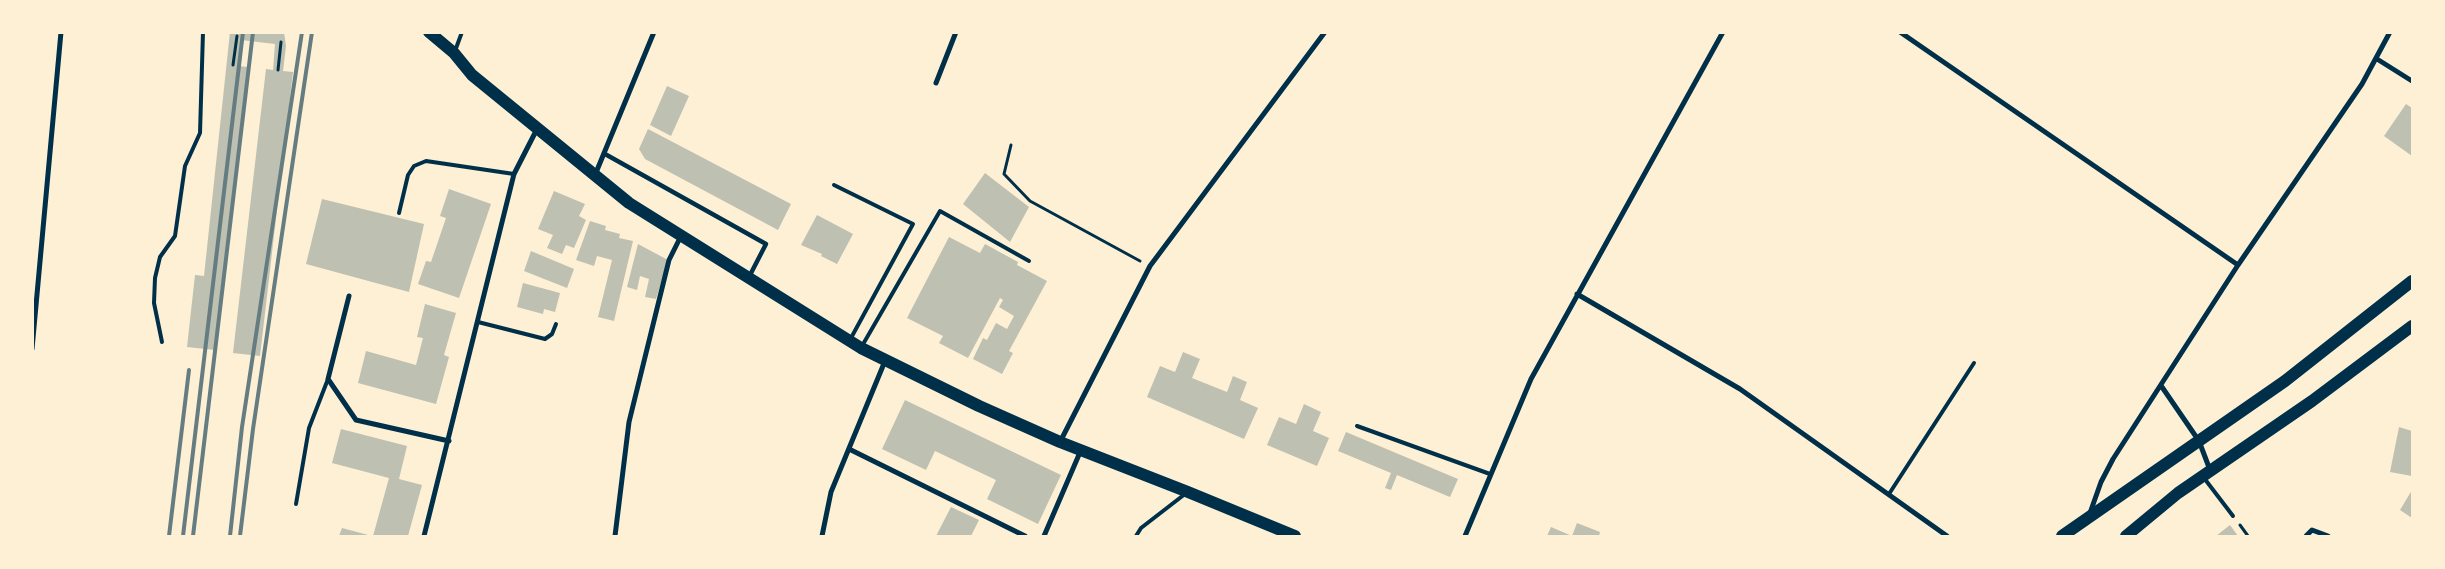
<!DOCTYPE html>
<style>
body{margin:0}
#map{position:relative;width:2445px;height:569px;overflow:hidden;background:#fdf0d5;font-family:"Archivo Narrow",sans-serif}
canvas{display:block}
.frame{position:absolute;inset:0;border:34px solid #fdf0d5;pointer-events:none}
</style>
<div id="map">
<canvas width="2445" height="569"></canvas>
<div class="frame"></div>
</div>
<script>
const ctx = document.querySelector('canvas').getContext('2d');
ctx.lineJoin = 'round';
function fill(path, color) { ctx.fillStyle = color; ctx.fill(path, 'evenodd'); }
const shape = rows => new Path2D(rows.map(r => 'M' + r).join(''));
function strokePath(path, color, width, dash) { ctx.strokeStyle = color; ctx.lineWidth = width; ctx.lineCap = dash ? 'butt' : 'round'; ctx.setLineDash(dash || []); ctx.stroke(path); }
const building = shape([
 [230,32,284,32,286,46,283,71,293,72,260,356,233,353,266,69,273,70,275,44,241,40,238,66,248,67,215,350,187,347,195,275,204,276],
 [667,86,689,96,671,136,650,125],
 [2406,104,2412,108,2412,156,2384,136],
 [648,129,791,204,778,230,645,159,639,149],
 [985,173,1029,207,1010,242,963,204],
 [449,189,491,204,459,298,418,284,426,261,431,262,446,218,440,216],
 [554,191,585,204,579,216,586,220,574,248,566,245,562,254,547,248,553,235,538,229],
 [322,199,424,224,409,292,306,264],
 [817,215,853,234,837,264,821,256,822,254,801,245],
 [590,221,606,226,605,230,620,234,619,238,633,241,614,321,598,317,612,260,597,256,594,266,576,260],
 [949,237,980,253,985,244,1018,262,1017,265,1047,281,1009,351,1013,353,1002,374,973,359,983,338,987,340,996,323,1007,329,1014,316,999,307,1003,300,1000,298,968,358,939,343,943,336,907,318],
 [638,244,668,260,656,299,645,297,649,279,640,276,637,290,627,287],
 [531,251,574,269,567,288,524,271],
 [523,283,560,293,555,312,544,309,543,314,517,307],
 [425,304,456,313,444,355,449,357,436,404,358,383,366,351,416,365,423,338,417,337],
 [1183,352,1200,359,1192,378,1227,392,1233,376,1247,382,1240,400,1258,408,1244,439,1147,397,1160,366,1175,372],
 [905,400,1061,475,1038,524,987,499,996,480,935,451,926,470,882,449],
 [1304,404,1321,412,1313,431,1329,438,1317,466,1267,445,1279,417,1296,424],
 [2399,427,2412,431,2412,476,2390,472],
 [341,429,407,446,399,479,422,485,408,536,373,536,389,478,332,463],
 [1346,432,1458,479,1450,497,1397,475,1391,490,1385,488,1391,473,1338,451],
 [2412,490,2412,518,2400,510],
 [951,507,979,520,971,536,936,536],
 [1577,523,1600,532,1599,536,1547,536,1551,527,1572,536],
 [2230,525,2238,536,2216,536],
 [342,528,372,536,339,536]
]);
const path = shape([
 [233,65,237,36],
 [278,70,281,42],
 [1011,145,1004,174,1030,201,1140,261],
 [2240,525,2248,536]
]);
const service = shape([
 [455,51,462,32],
 [834,185,913,224,851,338],
 [399,213,408,175,414,166,426,161,514,174],
 [478,322,545,339,552,334,556,324],
 [162,342,154,303,155,278,160,257,175,236,185,166,200,133,203,32],
 [862,346,940,211,1029,261],
 [1357,426,1490,474],
 [2204,478,2233,516],
 [1889,494,1974,363],
 [296,504,309,428,328,379],
 [1136,536,1141,528,1185,494]
]);
const pedestrian = shape([
 [605,154,766,244,749,277]
]);
const minor = shape([
 [1900,32,2238,265],
 [2377,59,2412,81],
 [936,83,956,32],
 [595,175,654,32],
 [1577,294,1740,389,1947,536],
 [349,296,328,379,356,420,449,441],
 [32,349,61,32],
 [2162,387,2199,441,2210,470],
 [1060,442,1150,266,1325,32],
 [849,449,1025,536],
 [2090,513,2101,482,2113,459,2238,265,2362,84,2390,32],
 [424,536,514,174,537,129],
 [615,536,629,422,669,260,681,236],
 [822,536,831,492,885,361],
 [1044,536,1081,450],
 [1465,536,1531,379,1723,32],
 [2306,536,2312,530,2328,536]
]);
const primary = shape([
 [429,32,454,53,472,75,629,203,861,348,979,406,1060,442,1188,492,1295,536],
 [2062,536,2285,381,2412,281],
 [2126,536,2178,493,2312,401,2412,326]
]);
const rail = shape([
 [169,536,189,370],
 [183,536,243,32],
 [193,536,253,32],
 [230,536,242,427,302,32],
 [240,536,253,429,312,32]
]);
fill(building, '#bec0b2');
strokePath(path, '#003049', 3);
strokePath(service, '#003049', 4);
strokePath(pedestrian, '#003049', 4.5);
strokePath(minor, '#003049', 5);
strokePath(primary, '#003049', 12);
strokePath(rail, '#657d81', 4);
</script>
